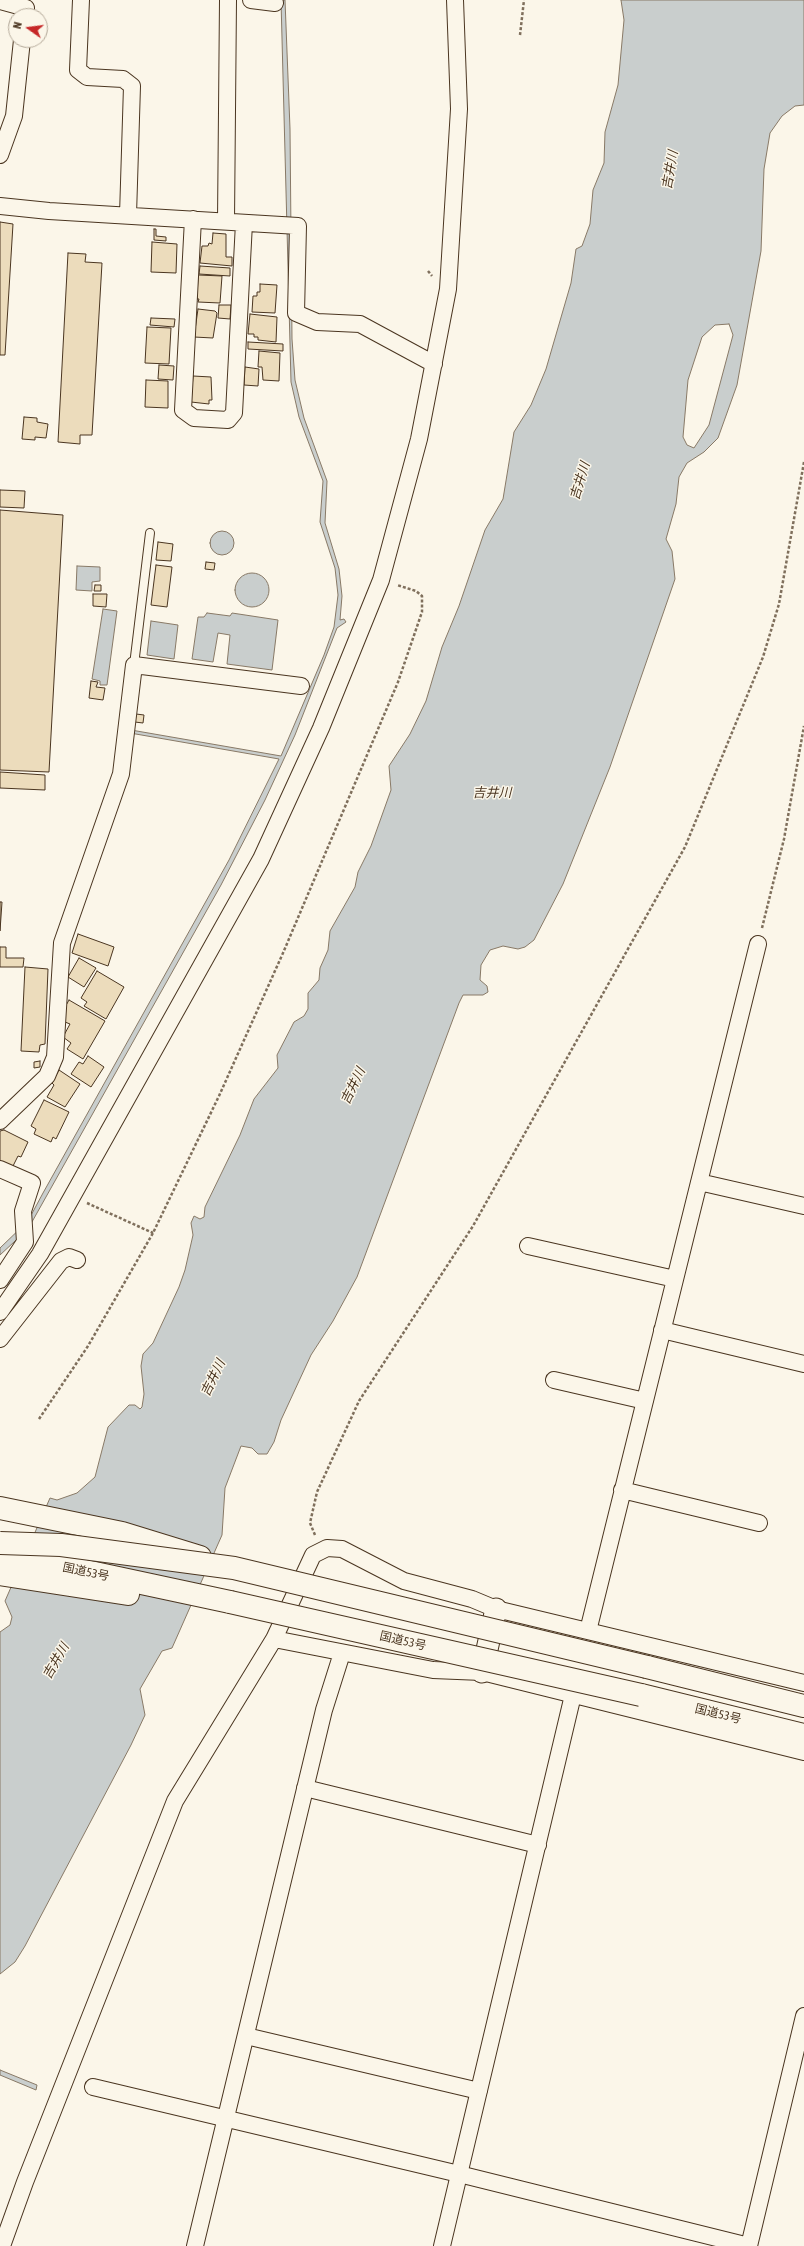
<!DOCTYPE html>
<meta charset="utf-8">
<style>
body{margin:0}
#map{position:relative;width:804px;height:2246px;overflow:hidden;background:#fbf6e9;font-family:"Asap Condensed",sans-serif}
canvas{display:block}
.north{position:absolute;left:8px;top:8px;width:40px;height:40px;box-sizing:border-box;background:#fbf6e9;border:1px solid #b4a999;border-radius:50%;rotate:284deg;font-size:11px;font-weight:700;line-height:16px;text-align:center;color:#4a3520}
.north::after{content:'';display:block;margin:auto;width:14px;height:18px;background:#c62828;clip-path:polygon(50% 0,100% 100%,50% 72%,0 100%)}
</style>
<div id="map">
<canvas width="804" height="2246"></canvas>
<div class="north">N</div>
</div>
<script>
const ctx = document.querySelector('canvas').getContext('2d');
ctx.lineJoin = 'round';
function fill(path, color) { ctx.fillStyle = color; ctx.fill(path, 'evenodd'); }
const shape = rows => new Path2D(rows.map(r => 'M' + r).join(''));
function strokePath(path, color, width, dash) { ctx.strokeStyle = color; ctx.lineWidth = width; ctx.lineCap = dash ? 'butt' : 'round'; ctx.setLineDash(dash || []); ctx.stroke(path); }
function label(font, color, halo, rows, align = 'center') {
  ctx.font = font + ' "Asap Condensed","Noto Sans JP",sans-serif'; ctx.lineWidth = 3; ctx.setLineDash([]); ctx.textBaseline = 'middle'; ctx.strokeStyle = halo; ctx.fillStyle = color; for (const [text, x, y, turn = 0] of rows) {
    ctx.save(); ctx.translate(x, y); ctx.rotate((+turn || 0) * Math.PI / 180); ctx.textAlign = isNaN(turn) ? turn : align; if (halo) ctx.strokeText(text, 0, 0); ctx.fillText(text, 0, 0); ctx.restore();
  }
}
const water = shape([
 [281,0,285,0,290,129,292,339,295,380,304,418,327,481,325,523,339,569,342,596,340,620,344,619,346,622,337,628,295,735,265,800,221,885,28,1229,0,1255,0,1248,28,1221,43,1193,229,860,279,759,130,733,131,730,281,756,324,655,334,627,338,595,335,568,320,522,323,481,299,417,291,382,281,0],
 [621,0,804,0,804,105,795,106,782,116,770,133,764,169,761,251,737,385,718,438,704,452,687,463,679,477,676,504,666,539,672,551,675,579,610,767,563,884,534,940,525,947,518,949,503,946,490,950,481,965,480,980,487,986,488,992,483,995,463,995,459,1003,357,1277,333,1321,311,1355,281,1420,274,1442,267,1454,258,1454,252,1448,241,1446,225,1488,222,1535,172,1648,162,1651,140,1689,145,1715,131,1745,25,1946,15,1962,0,1974,0,1632,10,1625,12,1617,5,1601,50,1498,57,1500,77,1493,95,1477,108,1427,129,1405,135,1405,140,1409,142,1407,144,1394,141,1366,143,1354,153,1343,179,1287,185,1270,193,1235,191,1223,194,1216,200,1219,204,1217,205,1207,240,1135,254,1099,278,1068,277,1055,294,1022,304,1016,308,1009,308,993,319,980,320,968,328,950,330,931,355,887,358,872,371,846,391,790,389,766,410,734,426,701,442,647,459,606,485,530,503,499,514,432,531,405,546,369,571,283,576,249,582,246,590,224,593,190,604,163,605,132,618,85,624,20,621,0],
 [729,324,733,335,709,425,694,448,687,445,683,437,688,380,702,337,715,325,729,324],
 '210 543a12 12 0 1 1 24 0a12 12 0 1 1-24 0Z',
 [77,566,100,567,100,581,92,582,92,591,76,590,77,566],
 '235 590a17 17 0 1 1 34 0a17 17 0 1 1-34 0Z',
 [103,609,117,611,107,685,100,685,100,681,92,679,103,609],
 [207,613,230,616,232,613,278,620,272,670,227,664,230,635,218,633,213,662,192,659,198,617,204,617,207,613],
 [151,621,178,625,174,659,147,655,151,621],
 [0,2070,37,2085,36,2090,0,2075,0,2070]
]);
const building = shape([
 [0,222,13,224,5,355,0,355,0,222],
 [154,229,156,229,156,236,166,237,166,241,154,240,154,229],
 [213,233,226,234,226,257,232,257,232,266,200,263,202,246,208,246,209,243,212,244,213,233],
 [152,242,177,244,176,273,151,272,152,242],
 [68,253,86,254,85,262,102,263,92,435,80,435,80,444,58,442,68,253],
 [200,266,230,268,230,276,199,274,200,266],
 [198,275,222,276,220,303,198,302,199,299,197,299,198,275],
 [260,284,277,285,275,313,252,312,253,296,257,296,257,292,260,292,260,284],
 [219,305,231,305,230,319,218,318,219,305],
 [198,309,215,311,217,313,213,338,194,337,198,309],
 [250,314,277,317,276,342,258,340,258,337,254,337,254,334,248,334,250,314],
 [151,318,175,319,174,327,150,325,151,318],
 [147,327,171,328,169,364,145,363,147,327],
 [248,342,283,344,283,351,248,349,248,342],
 [259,351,280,353,279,381,263,380,262,367,258,367,259,351],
 [159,365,174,366,173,380,158,379,159,365],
 [245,367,259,369,258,386,244,385,245,367],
 [193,376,211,377,212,400,209,400,209,404,191,402,193,376],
 [146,380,168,381,168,408,145,407,146,380],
 [24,417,37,418,37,422,48,424,46,438,35,437,35,440,22,439,24,417],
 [0,490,25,491,24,508,0,507,0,490],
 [0,510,63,515,49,772,0,770,0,510],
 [158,542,173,544,171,561,156,560,158,542],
 [206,562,215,563,214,570,205,569,206,562],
 [156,565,172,567,167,607,151,605,156,565],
 [95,585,101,585,101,591,94,591,95,585],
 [93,594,107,594,106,607,93,606,93,594],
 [91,681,98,682,96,687,105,688,103,700,89,698,91,681],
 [136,714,144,715,143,723,135,722,136,714],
 [0,772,45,775,45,790,0,788,0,772],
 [0,902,2,902,0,931,0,902],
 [78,934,114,947,108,966,72,953,78,934],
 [0,947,6,947,6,958,24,958,23,967,0,967,0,947],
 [79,958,96,968,84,987,68,977,79,958],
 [25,967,48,969,45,1044,40,1045,39,1052,21,1051,25,967],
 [97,971,124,987,106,1019,84,1006,87,1002,81,998,97,971],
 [69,1000,105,1021,83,1059,67,1049,71,1043,63,1037,70,1024,65,1022,64,1009,69,1000],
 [88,1056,104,1067,91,1087,71,1074,79,1062,83,1064,88,1056],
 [40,1061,40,1067,34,1068,34,1062,40,1061],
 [59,1070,80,1084,65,1107,47,1097,54,1085,52,1083,59,1070],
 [44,1100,69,1112,56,1139,53,1137,51,1142,34,1134,36,1129,31,1126,44,1100],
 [4,1130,28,1142,21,1157,18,1156,12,1168,0,1162,0,1131,4,1130]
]);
const path = shape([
 [520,35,524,0],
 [428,271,432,276],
 [762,928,784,839,804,726],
 [87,1203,153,1233],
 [39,1419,88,1346,153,1233,219,1096,283,953,398,682,422,612,422,596,416,591,397,585],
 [315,1535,310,1523,317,1492,359,1401,473,1226,685,847,763,657,779,604,804,462]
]);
const service = shape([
 [134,665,150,533]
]);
const minor = shape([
 [81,0,78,70,87,77,123,79,132,86,128,215],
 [251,0,275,3],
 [0,1,26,8],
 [0,155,14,116,22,40],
 [0,206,49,211,298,226,296,313,317,322,360,324,434,364],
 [193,219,183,410,194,418,228,420,234,413,244,223],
 [226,221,228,0],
 [0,1121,47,1076,55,1057,62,943,121,774,134,665,301,686],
 [0,1169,32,1183,23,1211,25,1242,0,1280],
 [699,1182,804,1206],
 [528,1246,675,1279],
 [0,1312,40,1254,261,859,321,728,381,580,419,439,448,289,459,109,455,0],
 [662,1330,804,1364],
 [0,1339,61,1261,69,1257,77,1260],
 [554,1380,645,1401],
 [622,1490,759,1523],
 [588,1631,758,944],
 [274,1639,433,1670,482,1672,804,1752],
 [305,1788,538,1845],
 [246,2036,479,2091],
 [93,2087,459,2174,749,2246],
 [2,2246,25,2182,175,1801,274,1639,313,1555,327,1548,342,1549,404,1581,472,1599,496,1609,804,1683],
 [195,2246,324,1710,342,1653],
 [442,2246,573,1695],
 [749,2246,804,2016]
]);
const tertiary = shape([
 [482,1672,496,1609]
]);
const trunk = shape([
 [0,1508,122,1533,200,1557],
 [0,1555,76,1569,230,1602],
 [0,1574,128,1594],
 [647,1667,804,1706],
 [641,1695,804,1735]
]);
const trunkBridge = shape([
 [0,1543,61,1545,234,1568,647,1667],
 [230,1602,641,1695]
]);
const streetNames = [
 ["国道53号",86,1572,12],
 ["国道53号",403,1641,13],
 ["国道53号",718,1714,14]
];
const waterNames = [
 ["吉井川",670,170,-80],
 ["吉井川",580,481,-73],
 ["吉井川",492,793],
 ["吉井川",353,1086,-64],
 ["吉井川",213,1378,-64],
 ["吉井川",56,1661,-60]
];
fill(water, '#c9cecd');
strokePath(water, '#887966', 1);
fill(building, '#ecdcbc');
strokePath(building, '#4a3520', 1);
strokePath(service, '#4a3520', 10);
strokePath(minor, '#4a3520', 18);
strokePath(tertiary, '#4a3520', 23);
strokePath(trunk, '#4a3520', 24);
strokePath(path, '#7f6f5c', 2.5, [3, 2]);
strokePath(service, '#fbf6e9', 8);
strokePath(minor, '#fbf6e9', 16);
strokePath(tertiary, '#fbf6e9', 21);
strokePath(trunk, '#fbf6e9', 22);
strokePath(trunkBridge, '#4a3520', 24, []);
strokePath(trunkBridge, '#fbf6e9', 22);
label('12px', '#4a3520', '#fbf6e9', streetNames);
label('italic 13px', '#4a3520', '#fbf6e9', waterNames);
</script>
